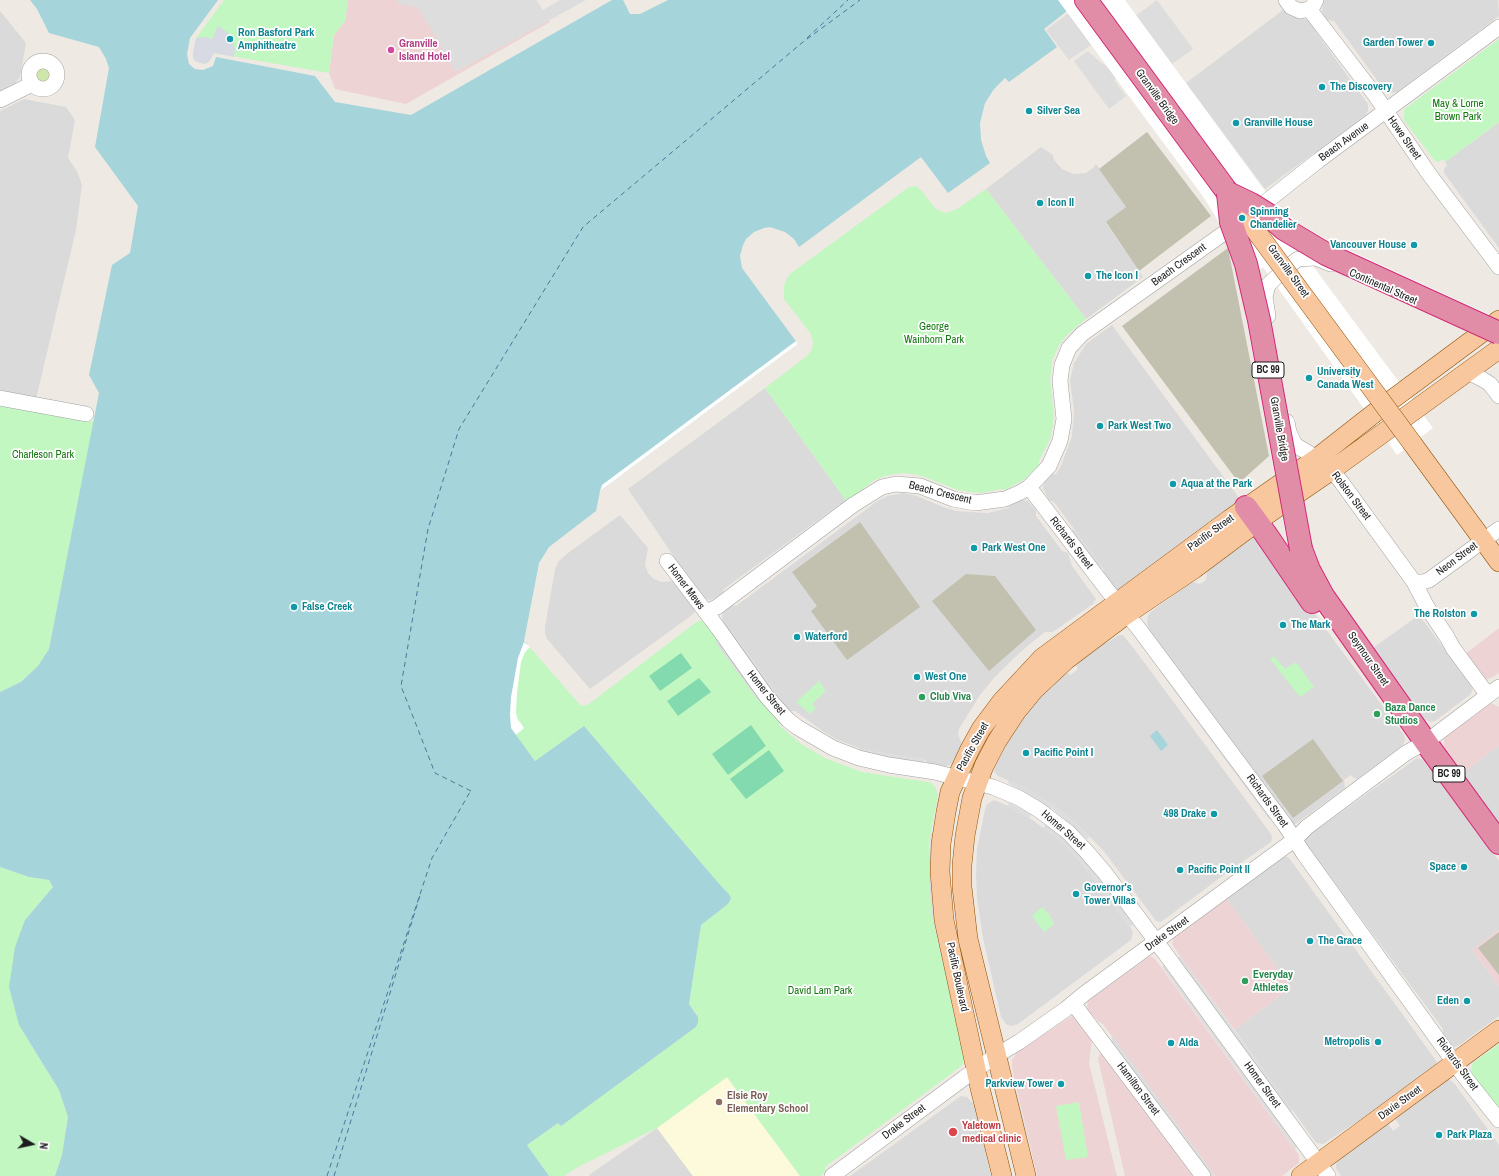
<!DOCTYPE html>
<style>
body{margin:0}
#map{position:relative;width:1499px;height:1176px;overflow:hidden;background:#eee9e3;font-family:"Archivo Narrow",sans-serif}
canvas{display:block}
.north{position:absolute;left:12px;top:1124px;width:40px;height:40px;-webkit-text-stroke:3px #fff;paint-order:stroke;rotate:99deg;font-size:11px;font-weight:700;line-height:16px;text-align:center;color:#1d1d1d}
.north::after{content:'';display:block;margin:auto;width:14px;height:18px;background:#1d1d1d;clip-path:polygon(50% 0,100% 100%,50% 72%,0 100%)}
</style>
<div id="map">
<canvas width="1499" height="1176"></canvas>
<div class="north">N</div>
</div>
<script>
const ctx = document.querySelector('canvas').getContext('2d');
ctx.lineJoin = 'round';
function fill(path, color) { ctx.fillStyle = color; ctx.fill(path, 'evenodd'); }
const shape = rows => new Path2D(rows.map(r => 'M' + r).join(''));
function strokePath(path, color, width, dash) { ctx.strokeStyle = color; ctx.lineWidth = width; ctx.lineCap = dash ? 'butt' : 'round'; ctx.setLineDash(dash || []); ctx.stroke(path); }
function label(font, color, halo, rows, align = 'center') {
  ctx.font = font + ' "Archivo Narrow",sans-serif'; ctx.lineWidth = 3.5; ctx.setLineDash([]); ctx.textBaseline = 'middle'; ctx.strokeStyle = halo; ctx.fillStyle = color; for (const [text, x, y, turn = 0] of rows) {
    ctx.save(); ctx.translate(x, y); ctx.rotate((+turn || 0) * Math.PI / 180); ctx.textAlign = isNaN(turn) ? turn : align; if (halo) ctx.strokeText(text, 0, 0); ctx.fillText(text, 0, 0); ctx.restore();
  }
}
const residential = shape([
 [1323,0,1498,0,1499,16,1397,92,1390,93,1385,91,1334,21,1326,20,1322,11],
 [1283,10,1292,16,1310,20,1316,26,1316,32,1368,104,1368,110,1366,115,1265,189,1186,83],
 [0,11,26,43,20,77,8,93,0,96],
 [24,99,66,107,75,120,68,158,77,171,82,185,76,230,36,399,0,391,0,111],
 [1499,122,1499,248,1444,173,1444,169,1447,165,1445,162],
 [1041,147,1053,155,1054,160,1062,169,1073,174,1086,173,1093,168,1096,164,1126,207,1106,223,1143,277,1086,319,986,189],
 [1112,325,1242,502,1224,511,1140,574,1127,588,1116,591,1104,574,1103,568,1054,502,1049,500,1043,488,1044,483,1049,477,1052,474,1056,474,1061,466,1072,436,1074,410,1070,381,1074,363,1086,344],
 [765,388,847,502,844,504,840,504,724,589,722,593,715,598,710,600,706,599,683,570,628,489],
 [903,493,917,496,943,507,956,511,970,512,988,513,1008,508,1010,505,1020,500,1028,501,1036,510,1036,516,1062,551,1068,553,1072,566,1096,599,1093,604,1057,629,1052,632,1045,632,1031,643,1013,659,994,678,980,695,959,729,958,734,962,744,955,761,952,764,946,766,929,764,924,759,887,754,862,749,838,740,824,732,795,711,790,711,773,693,773,688,732,632,728,631,722,622,723,612,732,605,736,606,876,502,887,496],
 [620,515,648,548,645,565,648,573,654,579,662,582,674,581,694,609,695,611,692,615,590,689,547,639,545,634,545,627,555,570,558,562,568,553],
 [1257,536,1404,735,1405,740,1403,745,1357,779,1354,778,1351,775,1344,780,1345,788,1294,825,1289,822,1150,632,1147,623,1148,615,1152,611,1192,582,1200,584,1206,580,1207,571,1251,538],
 [1419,615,1473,687,1471,694,1435,721,1431,722,1424,719,1373,648],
 [1119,635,1123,635,1138,654,1271,834,1272,838,1271,842,1221,877,1161,922,1156,921,1154,918,1103,850,1081,828,1056,807,1022,786,998,776,993,770,998,756,1029,708,1066,672,1071,675,1078,669,1075,663,1102,644,1108,642],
 [1499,745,1499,825,1462,774],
 [1417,758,1422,759,1424,761,1499,861,1499,930,1472,950,1499,986,1499,1016,1458,1046,1454,1047,1451,1047,1443,1036,1443,1029,1304,841,1308,836],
 [994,800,1008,806,1034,821,1059,840,1071,851,1093,878,1132,930,1133,933,1131,940,1018,1024,1011,1026,1006,1024,1001,1017,983,938,977,898,976,875,977,849,986,805],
 [1285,856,1289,858,1437,1062,1436,1065,1387,1102,1323,1144,1317,1143,1314,1140,1235,1030,1291,987,1226,898],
 [1446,1080,1450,1080,1454,1083,1499,1145,1499,1176,1341,1176,1336,1168,1336,1164,1339,1159,1388,1124,1393,1131,1400,1126,1396,1120,1396,1117],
 [961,1096,967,1097,975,1105,991,1176,850,1176],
 [657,1128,693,1176,590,1176,589,1175]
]);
const commercial = shape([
 [348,0,536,0,550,22,406,104,335,89,329,73,334,35,345,21],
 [1499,628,1499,673,1491,678,1485,680,1464,655],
 [1491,703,1499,707,1499,745,1462,774,1444,746,1444,739,1447,735],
 [1226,898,1291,987,1235,1030,1180,956,1172,944,1174,937],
 [1499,930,1499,986,1472,950],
 [1150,956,1155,959,1299,1155,1299,1163,1282,1176,1215,1176,1103,1024,1098,1021,1087,1009,1088,1001],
 [1072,1016,1076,1016,1092,1039,1089,1063,1117,1176,1037,1176,1012,1068,1012,1060,1017,1052],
 [1102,1053,1104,1054,1193,1176,1125,1176,1098,1059,1100,1054]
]);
const education = shape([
 [727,1077,800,1176,693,1176,657,1128]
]);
const construction = shape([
 [1147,132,1211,216,1139,271,1106,222,1126,207,1099,169],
 [1228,248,1269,456,1239,483,1122,326],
 [860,522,920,607,847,660,811,611,817,606,792,572],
 [966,574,995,576,1036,630,989,671,932,601],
 [1313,739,1343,781,1293,818,1262,776],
 [1499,932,1499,975,1478,948]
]);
const grass = shape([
 '34 76a8 8 0 1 1 16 0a8 8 0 1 1-16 0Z'
]);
const park = shape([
 [224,0,348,0,345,21,334,35,329,73,214,53,209,62,204,64,195,61,193,58,193,53,196,38],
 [1499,39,1499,122,1445,162,1443,159,1438,162,1435,161,1404,120,1404,110,1406,108],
 [916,186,921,190,936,209,946,213,957,209,986,189,1086,319,1065,337,1059,345,1052,361,1050,380,1054,416,1051,437,1039,461,1039,465,1025,479,1005,490,1001,489,982,493,970,492,958,490,927,478,918,475,906,473,895,474,885,476,873,481,847,502,765,388,807,356,812,349,813,342,811,334,784,299,784,286,786,280,790,274,909,187],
 [0,403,94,422,49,649,38,666,21,682,0,692],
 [701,620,705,623,717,639,717,643,759,701,762,702,779,721,779,725,801,744,825,758,862,772,928,782,931,783,935,787,938,795,929,842,929,884,932,914,964,1056,963,1063,959,1068,825,1167,825,1172,820,1176,800,1176,727,1077,657,1128,578,1167,564,1176,549,1176,527,1145,558,1123,561,1126,696,1027,697,1014,689,1004,701,925,728,904,728,893,721,886,584,726,535,761,516,735,514,727,514,696,520,661,527,644,581,706,589,704,695,623],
 [1274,656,1285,669,1296,662,1314,687,1300,697,1270,659],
 [819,681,826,691,812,704,816,708,810,714,796,702],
 [0,867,29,877,49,880,53,887,25,920,19,1025,59,1090,68,1117,62,1155,55,1176,0,1176],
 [1042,907,1049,914,1054,924,1044,932,1032,916],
 [1499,1044,1499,1109,1472,1074,1471,1069,1472,1064,1474,1062],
 [1079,1102,1088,1157,1066,1160,1056,1106]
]);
const pitch = shape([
 [681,653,692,668,660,691,649,676],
 [699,678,711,692,678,716,667,701],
 [751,725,766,746,728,775,712,754],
 [769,750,784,771,746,799,730,779]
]);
const parking = shape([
 [398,0,536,0,543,10,560,0,586,0,456,72,418,7,398,4],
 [1086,0,1110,32,1069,60,1046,30],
 [1157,0,1193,49,1161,72,1126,23],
 [1088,51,1100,62,1121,75,1114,80,1126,96,1109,109,1074,61],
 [1074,529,1103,568,1100,570,1071,531],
 [732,632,773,688,771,691,729,634],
 [719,642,762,700,759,701,716,643],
 [1163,667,1272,817,1269,819,1159,670],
 [859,748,887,754,924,759,924,763,885,758,858,752],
 [1009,780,1022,786,1056,807,1090,836,1087,839,1054,810,1008,783],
 [1009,802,1031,815,1029,818,1008,806],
 [1046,824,1067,841,1090,866,1133,924,1130,927,1093,878,1071,851,1043,828],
 [931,833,935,833,957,1007,953,1009,932,914,929,884,929,860],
 [1180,956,1293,1110,1290,1112,1177,959],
 [1165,965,1298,1146,1295,1149,1162,967],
 [1112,1035,1215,1176,1206,1176,1111,1048],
 [1017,1091,1027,1135,1024,1135,1014,1092]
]);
const plaza = shape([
 [218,26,227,32,232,39,235,49,234,57,214,53,209,62,204,64,195,61,193,58,193,53,196,38,205,37,212,39]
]);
const water = shape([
 [30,0,218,0,190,38,187,54,189,64,195,69,203,70,213,66,216,57,315,76,335,102,411,115,612,0,623,0,630,14,640,14,668,0,1081,0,1044,29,1057,47,1009,82,1005,78,994,89,985,103,980,123,981,140,986,156,990,163,948,193,921,157,799,247,794,239,785,232,770,227,764,228,754,232,746,239,743,245,740,256,742,268,798,344,600,491,596,511,549,547,539,563,524,641,527,644,520,661,513,719,519,732,516,735,535,761,584,726,721,886,728,893,731,898,728,904,701,925,689,1004,698,1017,698,1022,696,1027,561,1126,558,1123,527,1145,549,1176,55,1176,62,1155,68,1117,59,1090,19,1025,9,987,15,947,25,920,53,887,49,880,29,877,0,867,0,692,21,682,38,666,49,649,99,393,89,375,112,265,130,253,138,206,95,147,109,68,106,59,99,47,49,33,37,9],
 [1157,730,1168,745,1161,751,1150,736]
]);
const pier = shape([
 [1058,0,1125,0,1265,191,1284,211,1298,223,1331,242,1499,319,1499,343,1304,254,1433,428,1397,455,1263,267,1259,270,1310,557,1331,590,1372,646,1357,659,1307,600,1293,567,1288,547,1239,279,1232,254,1223,231,1214,214,1202,195],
 [796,341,798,344,600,491,602,485],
 [524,642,530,647,525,652,521,662,517,693,516,712,517,718,524,728,516,735,511,728,510,714,511,697,518,658]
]);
const ferry = shape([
 [807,38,848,0],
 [471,791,435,773,401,686,428,529,459,429,583,227,803,42,860,0],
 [327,1176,432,858,470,792],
 [334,1176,421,892]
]);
const minor = shape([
 [1286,0,1291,7,1300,11,1309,9,1313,6,1316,0],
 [1309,9,1375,95,1429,174,1499,267],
 '29 75a14 14 0 1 1 28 0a14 14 0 1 1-28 0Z',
 [0,100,32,84],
 [1268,316,1265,297,1268,285,1286,268,1298,259,1316,258,1331,264],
 [1465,373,1470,373,1482,379,1490,384,1499,396],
 [0,398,86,414],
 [1287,422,1289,432,1295,445,1317,458,1332,470,1342,483,1414,582,1427,607,1447,637,1453,648,1484,690,1491,693],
 [1029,487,1108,591,1139,629,1285,825,1304,854,1464,1076,1499,1120],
 [667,561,718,628,767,697,788,720,797,727,833,748,859,758,889,765,935,772,993,787,1019,798,1039,810,1068,832,1087,852,1105,873,1167,956,1328,1176],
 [1414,582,1423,582,1429,580,1499,529],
 [706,612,717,607,853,505,882,487,896,484,920,486,953,499,975,503,1005,499,1021,492,1029,487,1049,466,1060,441,1064,419,1060,381,1062,365,1069,348,1082,334,1248,216,1319,160,1499,27],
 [1073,1003,1203,1176],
 [832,1176,964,1078,997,1055,1019,1042,1066,1009,1084,994,1294,840,1307,827,1406,753,1426,742,1499,687]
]);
const major = shape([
 [1412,443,1499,562],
 [1002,1176,980,1088,944,920,940,872,941,844,946,812,950,792,970,749,981,729,1002,701,1042,658,1230,519,1317,458,1386,404,1499,320],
 [1026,1176,968,939,962,887,962,865,965,836,972,798,984,766,997,741,1016,712,1034,690,1066,660,1127,614,1194,569,1265,516,1332,470,1499,349],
 [1301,1176,1499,1030]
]);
const highway = shape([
 [1086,0,1228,193],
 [1246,507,1265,533,1312,602],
 [1301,549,1309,570,1323,596,1432,751,1499,843]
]);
const majorBridge = shape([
 [1228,193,1412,443]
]);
const highwayBridge = shape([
 [1228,193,1231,222,1246,264,1259,320,1301,549],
 [1228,193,1251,204,1267,214,1284,229,1326,254,1499,333]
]);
const markers = [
 [230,39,4,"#0f9aa8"],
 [1431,43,4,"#0f9aa8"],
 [391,50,4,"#d1479c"],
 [1322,87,4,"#0f9aa8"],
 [1029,111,4,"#0f9aa8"],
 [1236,123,4,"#0f9aa8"],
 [1040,203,4,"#0f9aa8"],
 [1242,218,4,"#0f9aa8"],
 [1414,245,4,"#0f9aa8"],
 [1088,276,4,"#0f9aa8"],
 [1309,378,4,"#0f9aa8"],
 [1100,426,4,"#0f9aa8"],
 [1173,484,4,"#0f9aa8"],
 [974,548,4,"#0f9aa8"],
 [294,607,4,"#0f9aa8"],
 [1474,614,4,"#0f9aa8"],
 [1283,625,4,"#0f9aa8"],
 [797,637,4,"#0f9aa8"],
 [917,677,4,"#0f9aa8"],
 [922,697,4,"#2e9e5b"],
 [1377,714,4,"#2e9e5b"],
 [1026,753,4,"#0f9aa8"],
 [1214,814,4,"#0f9aa8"],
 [1464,867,4,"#0f9aa8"],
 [1180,870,4,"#0f9aa8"],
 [1076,894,4,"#0f9aa8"],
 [1310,941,4,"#0f9aa8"],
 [1245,981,4,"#2e9e5b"],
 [1467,1001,4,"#0f9aa8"],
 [1378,1042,4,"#0f9aa8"],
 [1171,1043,4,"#0f9aa8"],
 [1061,1084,4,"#0f9aa8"],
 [719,1102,4,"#8d6e63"],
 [953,1132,5,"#e0444e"],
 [1439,1135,4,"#0f9aa8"]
];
const shields = [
 [1268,370,32],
 [1449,774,32]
];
const shieldNames = [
 ["BC 99",1268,370],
 ["BC 99",1449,774]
];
const cultureNames = [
 ["Ron Basford Park",238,33],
 ["Amphitheatre",238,46],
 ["Garden Tower",1423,43,"right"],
 ["The Discovery",1330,87],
 ["Silver Sea",1037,111],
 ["Granville House",1244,123],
 ["Icon II",1048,203],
 ["Spinning",1250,212],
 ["Chandelier",1250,225],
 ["Vancouver House",1406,245,"right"],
 ["The Icon I",1096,276],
 ["University",1317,372],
 ["Canada West",1317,385],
 ["Park West Two",1108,426],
 ["Aqua at the Park",1181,484],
 ["Park West One",982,548],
 ["False Creek",302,607],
 ["The Rolston",1466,614,"right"],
 ["The Mark",1291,625],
 ["Waterford",805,637],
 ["West One",925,677],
 ["Pacific Point I",1034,753],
 ["498 Drake",1206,814,"right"],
 ["Space",1456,867,"right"],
 ["Pacific Point II",1188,870],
 ["Governor's",1084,888],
 ["Tower Villas",1084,901],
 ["The Grace",1318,941],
 ["Eden",1459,1001,"right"],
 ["Metropolis",1370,1042,"right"],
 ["Alda",1179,1043],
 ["Parkview Tower",1053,1084,"right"],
 ["Park Plaza",1447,1135]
];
const hotelNames = [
 ["Granville",399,44],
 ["Island Hotel",399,57]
];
const streetNames = [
 ["Granville Bridge",1157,97,54],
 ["Howe Street",1404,138,55],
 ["Beach Avenue",1344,142,-36],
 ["Beach Crescent",1179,265,-36],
 ["Granville Street",1288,271,54],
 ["Continental Street",1383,287,24],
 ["Granville Bridge",1279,429,80],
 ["Beach Crescent",940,493,14],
 ["Rolston Street",1351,496,53],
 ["Pacific Street",1211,533,-36],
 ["Richards Street",1071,543,52],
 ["Neon Street",1457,559,-37],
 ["Homer Mews",686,587,53],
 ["Seymour Street",1368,659,55],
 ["Homer Street",766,693,51],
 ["Pacific Street",973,747,-61],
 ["Richards Street",1267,801,54],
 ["Homer Street",1063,830,41],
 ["Drake Street",1167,934,-36],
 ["Pacific Boulevard",957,977,78],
 ["Richards Street",1457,1064,54],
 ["Homer Street",1262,1085,54],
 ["Hamilton Street",1138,1089,53],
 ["Davie Street",1400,1103,-36],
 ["Drake Street",904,1122,-37]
];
const parkNames = [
 ["May & Lorne",1458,104],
 ["Brown Park",1458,117],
 ["George",934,327],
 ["Wainborn Park",934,340],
 ["Charleson Park",43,455],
 ["David Lam Park",820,991]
];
const leisureNames = [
 ["Club Viva",930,697],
 ["Baza Dance",1385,708],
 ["Studios",1385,721],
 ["Everyday",1253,975],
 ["Athletes",1253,988]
];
const educationNames = [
 ["Elsie Roy",727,1096],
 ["Elementary School",727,1109]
];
const healthNames = [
 ["Yaletown",962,1126],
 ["medical clinic",962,1139]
];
fill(residential, '#dbdada');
fill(commercial, '#eed3d5');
fill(education, '#fdfadc');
fill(construction, '#c2c0af');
fill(grass, '#cfe6ab');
fill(park, '#c3f7c1');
fill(pitch, '#84daaf');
fill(parking, '#ddd');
fill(plaza, '#d7d9e3');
fill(water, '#a5d4da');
fill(pier, '#fff');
strokePath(ferry, '#487999', 1, [5, 4]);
strokePath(minor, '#a1a1a1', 16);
strokePath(major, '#8f5206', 20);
strokePath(highway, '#d12b77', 24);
strokePath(minor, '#fff', 15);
strokePath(major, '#f8c79e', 19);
strokePath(highway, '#e28da7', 22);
strokePath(majorBridge, '#8f5206', 20, []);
strokePath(highwayBridge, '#d12b77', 24, []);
strokePath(majorBridge, '#f8c79e', 19);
strokePath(highwayBridge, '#e28da7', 22);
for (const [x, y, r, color] of markers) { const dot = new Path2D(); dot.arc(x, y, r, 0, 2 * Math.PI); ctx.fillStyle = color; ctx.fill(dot); strokePath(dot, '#fff', 1.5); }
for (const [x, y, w] of shields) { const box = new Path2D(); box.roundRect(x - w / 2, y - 8, w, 16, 3); ctx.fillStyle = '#fff'; ctx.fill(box); strokePath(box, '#1d1d1d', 1); }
label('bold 10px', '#1d1d1d', null, shieldNames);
label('bold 11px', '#0d838f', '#fff', cultureNames, 'left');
label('bold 11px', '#b23c85', '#fff', hotelNames, 'left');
label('11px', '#1d1d1d', '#fff', streetNames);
label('11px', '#137610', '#fff', parkNames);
label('bold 11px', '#27864d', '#fff', leisureNames, 'left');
label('bold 11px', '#785e54', '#fff', educationNames, 'left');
label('bold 11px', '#be3a42', '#fff', healthNames, 'left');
</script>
